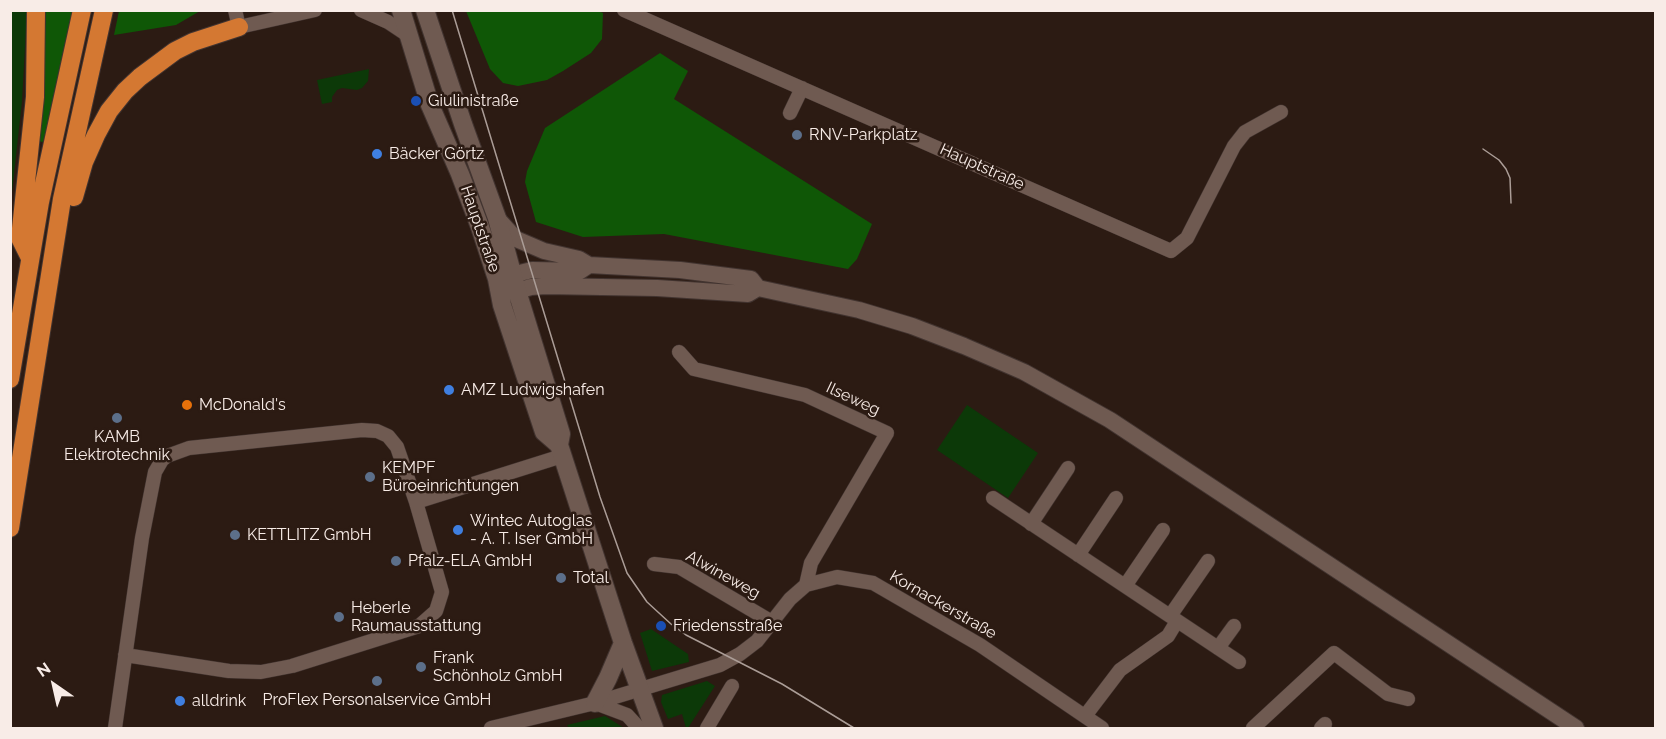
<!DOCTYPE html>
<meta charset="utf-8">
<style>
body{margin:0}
#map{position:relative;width:1666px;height:739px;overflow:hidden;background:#2c1b13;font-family:Raleway,sans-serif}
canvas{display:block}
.frame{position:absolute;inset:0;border:12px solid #f8ece7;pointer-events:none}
.north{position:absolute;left:24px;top:655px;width:60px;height:60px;-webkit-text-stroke:4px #2c1b13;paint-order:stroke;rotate:326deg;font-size:16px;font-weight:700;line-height:24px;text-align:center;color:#f8ece7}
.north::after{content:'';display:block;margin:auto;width:21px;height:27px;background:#f8ece7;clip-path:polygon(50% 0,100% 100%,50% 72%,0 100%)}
</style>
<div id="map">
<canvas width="1666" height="739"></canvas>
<div class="frame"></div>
<div class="north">N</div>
</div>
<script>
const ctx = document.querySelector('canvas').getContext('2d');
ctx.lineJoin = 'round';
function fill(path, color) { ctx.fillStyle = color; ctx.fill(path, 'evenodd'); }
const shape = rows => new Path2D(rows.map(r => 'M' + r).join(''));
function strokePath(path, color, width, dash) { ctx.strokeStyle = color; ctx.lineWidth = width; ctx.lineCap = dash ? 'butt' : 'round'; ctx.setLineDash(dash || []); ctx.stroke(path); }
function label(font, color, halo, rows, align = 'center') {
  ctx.font = font + ' Raleway,sans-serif'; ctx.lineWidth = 5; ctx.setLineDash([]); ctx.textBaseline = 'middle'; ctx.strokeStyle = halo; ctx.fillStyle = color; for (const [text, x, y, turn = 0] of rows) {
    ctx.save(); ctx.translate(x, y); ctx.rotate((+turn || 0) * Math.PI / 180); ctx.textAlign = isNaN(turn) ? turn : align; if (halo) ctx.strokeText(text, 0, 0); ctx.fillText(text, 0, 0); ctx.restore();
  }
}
const green = shape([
 [11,11,27,11,22,101,11,202],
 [369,69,368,81,362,88,357,90,342,88,337,90,332,97,332,102,322,104,317,80],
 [967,405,1038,453,1008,498,937,450],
 [651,629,688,654,689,662,652,671,640,633],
 [707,681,715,686,688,728,686,728,682,714,668,719,661,702,662,695],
 [605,716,624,728,569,728,567,725]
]);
const forest = shape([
 [46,11,77,11,43,142,38,141],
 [119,11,119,10,200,11,176,25,114,35],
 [466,11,598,11,603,13,602,39,591,53,563,71,547,80,518,86,503,83,490,69],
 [660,53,688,71,674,99,872,224,857,259,848,269,664,234,583,237,536,222,525,182,527,171,545,128]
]);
const minor = shape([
 [235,10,239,27,315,10],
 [361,10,388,22,409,36],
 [624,10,1171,251,1187,238,1234,146,1245,132,1281,112],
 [790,113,802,88],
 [679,352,694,369,805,395,887,433,811,563,806,585],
 [993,498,1239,662],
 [1031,524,1068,468],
 [1078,555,1116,498],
 [654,564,679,567,772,622],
 [1125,586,1163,530],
 [1170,616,1208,561],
 [1218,648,1234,626],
 [125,655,229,671,261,672,292,666,419,626,436,611,442,592,416,502],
 [595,703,627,715,639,728],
 [1085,716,1120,670,1168,636,1177,621],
 [115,728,142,538,155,472,162,460,167,456,189,448,362,430,377,431,388,436,397,447,416,502,562,456],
 [491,728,595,703,720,665,740,654,757,641,790,599,806,585,837,577,873,583,980,645,1102,728],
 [707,728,732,686],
 [1253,728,1334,653,1388,694,1408,699],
 [1321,728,1325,724]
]);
const tertiary = shape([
 [497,218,516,239,544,251,579,259,589,265,680,270,751,279,758,288,859,310,912,326,964,346,1024,372,1110,420,1576,728],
 [499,278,532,270,580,271,589,265],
 [505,284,517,291,531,287,546,286,657,288,748,294,758,288]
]);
const secondary = shape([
 [401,10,430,105,460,174,480,227,497,279,502,305,544,432,559,445],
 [425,10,463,124,497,218,517,291,561,434,559,445,623,643,654,728],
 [595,703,608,678,623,643]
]);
const trunk = shape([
 [74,197,84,162,96,135,109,111,125,91,140,77,175,51,193,42,239,27],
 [30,258,20,238,35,97,36,10],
 [10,379,40,202,82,10],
 [10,528,62,199,104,10]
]);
const tram = shape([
 [452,10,600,497,627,573,647,602,671,624,686,635,782,684,854,728],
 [1483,149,1499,160,1506,169,1510,178,1511,203]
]);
const markers = [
 [416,101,6,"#1a4fb4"],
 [797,135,6,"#5c6f8a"],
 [377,154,6,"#3f7fe0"],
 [449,390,6,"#3f7fe0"],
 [187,405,6,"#e8710a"],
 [117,418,6,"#5c6f8a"],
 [370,477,6,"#5c6f8a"],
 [458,530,6,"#3f7fe0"],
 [235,535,6,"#5c6f8a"],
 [396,561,6,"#5c6f8a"],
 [561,578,6,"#5c6f8a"],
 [339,617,6,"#5c6f8a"],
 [661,626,6,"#1a4fb4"],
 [421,667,6,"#5c6f8a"],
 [377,681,6,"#5c6f8a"],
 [180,701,6,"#3f7fe0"]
];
const poiNames = [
 ["Giulinistraße",428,101],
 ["RNV-Parkplatz",809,135],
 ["Bäcker Görtz",389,154],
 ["AMZ Ludwigshafen",461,390],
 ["McDonald's",199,405],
 ["KAMB",117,437,"center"],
 ["Elektrotechnik",117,455,"center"],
 ["KEMPF",382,468],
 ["Büroeinrichtungen",382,486],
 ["Wintec Autoglas",470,521],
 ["- A. T. Iser GmbH",470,539],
 ["KETTLITZ GmbH",247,535],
 ["Pfalz-ELA GmbH",408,561],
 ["Total",573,578],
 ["Heberle",351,608],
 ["Raumausstattung",351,626],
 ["Friedensstraße",673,626],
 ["Frank",433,658],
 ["Schönholz GmbH",433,676],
 ["ProFlex Personalservice GmbH",377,700,"center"],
 ["alldrink",192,701]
];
const streetNames = [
 ["Hauptstraße",982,167,24],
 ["Hauptstraße",480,229,71],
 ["Ilseweg",853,399,25],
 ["Alwineweg",723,575,29],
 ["Kornackerstraße",943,605,30]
];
fill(green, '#0c3908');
fill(forest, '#0f5706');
strokePath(minor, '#423430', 15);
strokePath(tertiary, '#423430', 18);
strokePath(secondary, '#423430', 20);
strokePath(trunk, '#423430', 20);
strokePath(minor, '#6f5a51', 14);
strokePath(tertiary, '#6f5a51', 16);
strokePath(secondary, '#6f5a51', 18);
strokePath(trunk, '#d47832', 18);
strokePath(tram, '#ab9d97', 1.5);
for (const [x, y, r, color] of markers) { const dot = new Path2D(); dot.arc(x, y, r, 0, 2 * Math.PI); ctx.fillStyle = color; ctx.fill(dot); strokePath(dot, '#2c1b13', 2); }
label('16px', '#f8ece7', '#2c1b13', poiNames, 'left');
label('16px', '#f8ece7', '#2c1b13', streetNames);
</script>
